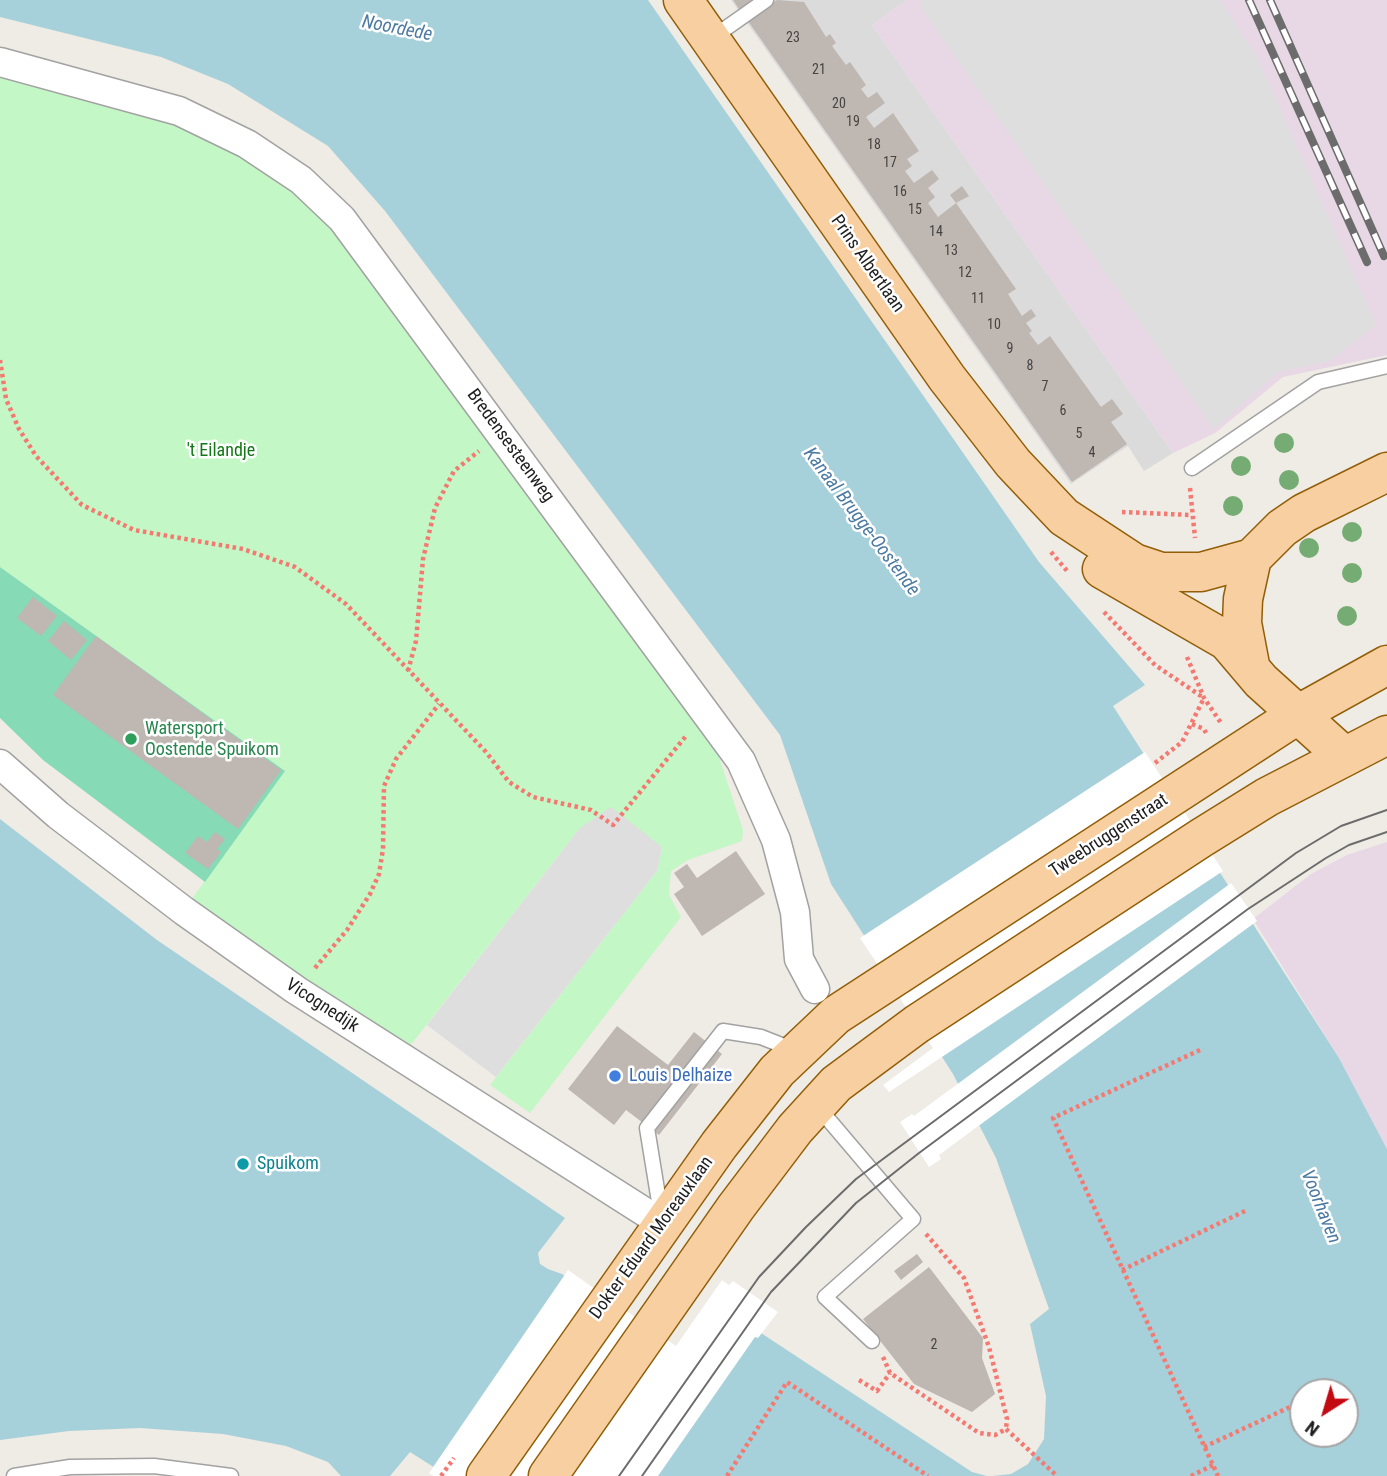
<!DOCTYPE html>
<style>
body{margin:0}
#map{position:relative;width:1387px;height:1476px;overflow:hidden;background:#efebe5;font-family:"Roboto Condensed",sans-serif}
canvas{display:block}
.north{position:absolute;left:1289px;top:1378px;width:70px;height:70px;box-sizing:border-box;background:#fff;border:2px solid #a5a5a5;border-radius:50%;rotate:217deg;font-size:19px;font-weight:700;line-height:28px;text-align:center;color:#1e1e1e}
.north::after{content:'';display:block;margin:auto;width:24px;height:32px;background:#c30911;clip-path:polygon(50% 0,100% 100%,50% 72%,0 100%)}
</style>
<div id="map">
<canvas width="1387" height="1476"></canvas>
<div class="north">N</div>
</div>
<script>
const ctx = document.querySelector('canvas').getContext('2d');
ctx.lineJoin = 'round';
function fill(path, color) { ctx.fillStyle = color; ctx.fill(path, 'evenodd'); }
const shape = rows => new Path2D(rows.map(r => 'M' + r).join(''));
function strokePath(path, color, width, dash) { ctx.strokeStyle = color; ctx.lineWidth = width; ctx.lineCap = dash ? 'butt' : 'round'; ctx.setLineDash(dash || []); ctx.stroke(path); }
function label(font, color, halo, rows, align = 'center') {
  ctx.font = font + ' "Roboto Condensed",sans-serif'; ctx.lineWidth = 5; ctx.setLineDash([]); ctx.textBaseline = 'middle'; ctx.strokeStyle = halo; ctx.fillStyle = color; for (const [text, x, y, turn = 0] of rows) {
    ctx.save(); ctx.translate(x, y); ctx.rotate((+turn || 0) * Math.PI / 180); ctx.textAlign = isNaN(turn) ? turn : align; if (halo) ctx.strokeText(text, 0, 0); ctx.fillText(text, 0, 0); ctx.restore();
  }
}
const residential = shape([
 [731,0,907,0,872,25,1173,453,1144,471,1128,446,1071,484]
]);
const industrial = shape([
 [907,0,1387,0,1387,355,1283,377,1215,433,1173,453,872,25],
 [1387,842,1387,1149,1339,1058,1253,919,1311,874,1347,855]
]);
const park = shape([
 [0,74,118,104,216,141,263,167,306,200,345,243,715,745,743,830,742,841,688,860,671,871,669,895,681,917,530,1113,490,1085,657,871,662,847,580,828,410,1046,343,1006,191,900,285,771,0,567]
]);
const pitch = shape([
 [0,567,285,771,205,882,43,760,0,718]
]);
const parking = shape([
 [922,0,1220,0,1256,55,1376,325,1330,361,1278,372,1214,429,918,3],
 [611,807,662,847,657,871,496,1077,427,1025,580,828]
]);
const water = shape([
 [0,0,648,0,1039,562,1145,685,1113,706,1339,1058,1387,1149,1387,1476,993,1476,1011,1474,1028,1464,1044,1439,1046,1396,1030,1324,1049,1309,996,1158,953,1074,831,884,780,735,385,211,328,146,228,84,161,57,0,17],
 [1303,1392,1345,1392,1345,1434,1303,1434],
 [0,819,157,940,565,1218,538,1253,540,1264,548,1269,562,1274,676,1350,717,1304,972,1472,987,1476,437,1476,440,1471,410,1452,390,1476,341,1476,328,1462,286,1446,223,1434,140,1428,69,1431,0,1440]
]);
const pier = shape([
 [1145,752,1223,871,889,1092,883,1085,933,1048,860,938],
 [1231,883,1257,921,939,1155,941,1159,929,1167,900,1122,912,1114,914,1116],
 [568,1270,676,1346,722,1280,729,1285,733,1281,778,1312,758,1338,755,1337,658,1476,433,1476,429,1473]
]);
const building = shape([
 [733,0,753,0,739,9],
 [777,0,804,2,826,37,830,34,836,43,832,46,846,65,850,62,866,85,861,89,868,98,877,92,885,103,866,117,874,128,893,113,919,151,907,159,912,166,905,171,914,183,932,170,939,179,928,188,935,197,928,203,938,217,956,203,1016,289,1008,294,1022,316,1031,309,1036,316,1026,323,1032,331,1029,333,1038,345,1050,336,1101,407,1112,399,1123,414,1111,422,1127,444,1072,482,748,21],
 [962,186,969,196,956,203,950,195],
 [33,597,57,616,41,636,17,618],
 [64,621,87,640,71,660,48,641],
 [96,636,281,770,238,829,53,695],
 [215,832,225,839,217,849,221,852,208,869,185,853,198,836,207,842],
 [736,851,765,894,702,936,674,894,684,887,674,873,687,864,697,878],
 [617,1026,668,1065,694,1032,722,1054,659,1135,626,1110,614,1125,568,1089],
 [917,1254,923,1262,901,1280,894,1271],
 [929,1267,983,1338,982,1358,995,1394,972,1412,914,1384,863,1319]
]);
const path = shape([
 [0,360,6,399,19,429,36,456,82,505,134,530,243,549,295,567,346,604,486,752,509,782,533,797,591,810,613,825,686,736],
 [1190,488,1195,538],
 [1122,512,1191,515],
 [1051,552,1068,572],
 [1104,612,1155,665,1204,698],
 [1187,657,1204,698,1221,723],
 [408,671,416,641,423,559,435,508,454,471,479,451],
 [1192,724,1204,729,1207,735],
 [1155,763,1182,742,1204,698],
 [315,968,347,930,370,894,379,874,383,849,384,786,396,759,439,704],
 [1200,1050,1053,1118,1218,1476],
 [926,1234,964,1278,989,1347,1007,1419,1006,1429],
 [1122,1270,1247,1210],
 [883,1357,890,1373,979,1433,995,1435,1006,1429],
 [859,1380,877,1391,890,1373],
 [1006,1429,1057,1476],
 [1204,1447,1303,1401],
 [441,1476,454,1458],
 [727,1476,787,1382,928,1476],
 [1191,1476,1213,1465]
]);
const service = shape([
 [712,38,766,0],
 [1192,468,1318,382,1387,366],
 [817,1106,913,1219,825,1297,872,1341],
 [661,1214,647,1128,723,1031,761,1037,794,1050],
 [14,1476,70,1467,154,1466,231,1476]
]);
const minor = shape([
 [0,62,179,111,247,144,301,180,342,219,741,761,776,840,795,912,799,959,815,989],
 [0,764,58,815,184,911,296,990,662,1223]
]);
const primary = shape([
 [683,0,947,378,1013,463,1064,517,1134,563,1161,572,1201,572,1252,558],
 [1102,569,1227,641,1261,681,1344,756],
 [1250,665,1242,623,1243,599,1252,558,1282,528,1304,513,1387,472],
 [486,1476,719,1145,777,1071,836,1015,1297,715,1387,665],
 [548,1476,736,1207,795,1129,836,1084,917,1024,1201,838,1267,797,1387,735]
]);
const tram = shape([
 [619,1476,759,1277,806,1227,856,1179,1296,853,1341,826,1387,810],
 [642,1476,771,1292,856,1203,919,1153,1248,909,1326,858,1349,845,1387,832]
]);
const rail = shape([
 [1249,0,1367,262],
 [1270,0,1384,256]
]);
const trees = [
 [1284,443],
 [1241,466],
 [1289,480],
 [1233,506],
 [1352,532],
 [1309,548],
 [1352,573],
 [1347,616]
];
const markers = [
 [131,739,7,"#2e9e5b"],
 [615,1076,7,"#3f7fe0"],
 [243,1164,7,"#0f9aa8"]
];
const numberNames = [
 ["23",793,38],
 ["21",819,70],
 ["20",839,104],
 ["19",853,122],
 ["18",874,145],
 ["17",890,163],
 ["16",900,192],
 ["15",915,210],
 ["14",936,232],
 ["13",951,251],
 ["12",965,273],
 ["11",978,299],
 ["10",994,325],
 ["9",1010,349],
 ["8",1030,366],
 ["7",1045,387],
 ["6",1063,411],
 ["5",1079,434],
 ["4",1092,453],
 ["2",934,1345]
];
const streetNames = [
 ["Prins Albertlaan",867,264,55],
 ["Bredensesteenweg",510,446,54],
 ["Tweebruggenstraat",1109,836,-33],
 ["Vicognedijk",322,1006,33],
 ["Dokter Eduard Moreauxlaan",652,1238,-54]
];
const parkNames = [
 ["'t Eilandje",221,451]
];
const leisureNames = [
 ["Watersport",145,729],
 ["Oostende Spuikom",145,750]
];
const shopNames = [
 ["Louis Delhaize",629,1076]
];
const cultureNames = [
 ["Spuikom",257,1164]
];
const waterNames = [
 ["Noordede",397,29,11],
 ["Kanaal Brugge-Oostende",861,522,53],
 ["Voorhaven",1320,1207,68]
];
fill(residential, '#dcdbdb');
fill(industrial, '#e8d7e5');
fill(park, '#c4f7c6');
fill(pitch, '#86dab6');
fill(parking, '#dedede');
fill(water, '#a7d1da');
fill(pier, '#fff');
fill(building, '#bfb7b1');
strokePath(service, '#a2a2a2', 17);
strokePath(minor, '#a2a2a2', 31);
strokePath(primary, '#925e07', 41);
strokePath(path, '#f37971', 4.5, [3.5, 3.5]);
strokePath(service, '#fff', 14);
strokePath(minor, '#fff', 28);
strokePath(primary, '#f7cfa1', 38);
strokePath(tram, '#6c6c6c', 2);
strokePath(rail, '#6c6c6c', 8);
strokePath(rail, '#fff', 5, [16]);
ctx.fillStyle = '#75ac73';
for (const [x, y] of trees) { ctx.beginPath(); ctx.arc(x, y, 10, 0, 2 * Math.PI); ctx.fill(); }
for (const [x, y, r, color] of markers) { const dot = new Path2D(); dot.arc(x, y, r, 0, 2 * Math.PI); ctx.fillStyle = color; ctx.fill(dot); strokePath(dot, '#fff', 2.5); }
label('14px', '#464443', null, numberNames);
label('18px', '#1e1e1e', '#fff', streetNames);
label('18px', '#117815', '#fff', parkNames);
label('18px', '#27864d', '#fff', leisureNames, 'left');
label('18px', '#366cbe', '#fff', shopNames, 'left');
label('18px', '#0d838f', '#fff', cultureNames, 'left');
label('italic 19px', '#4c7aa2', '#fff', waterNames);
</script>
